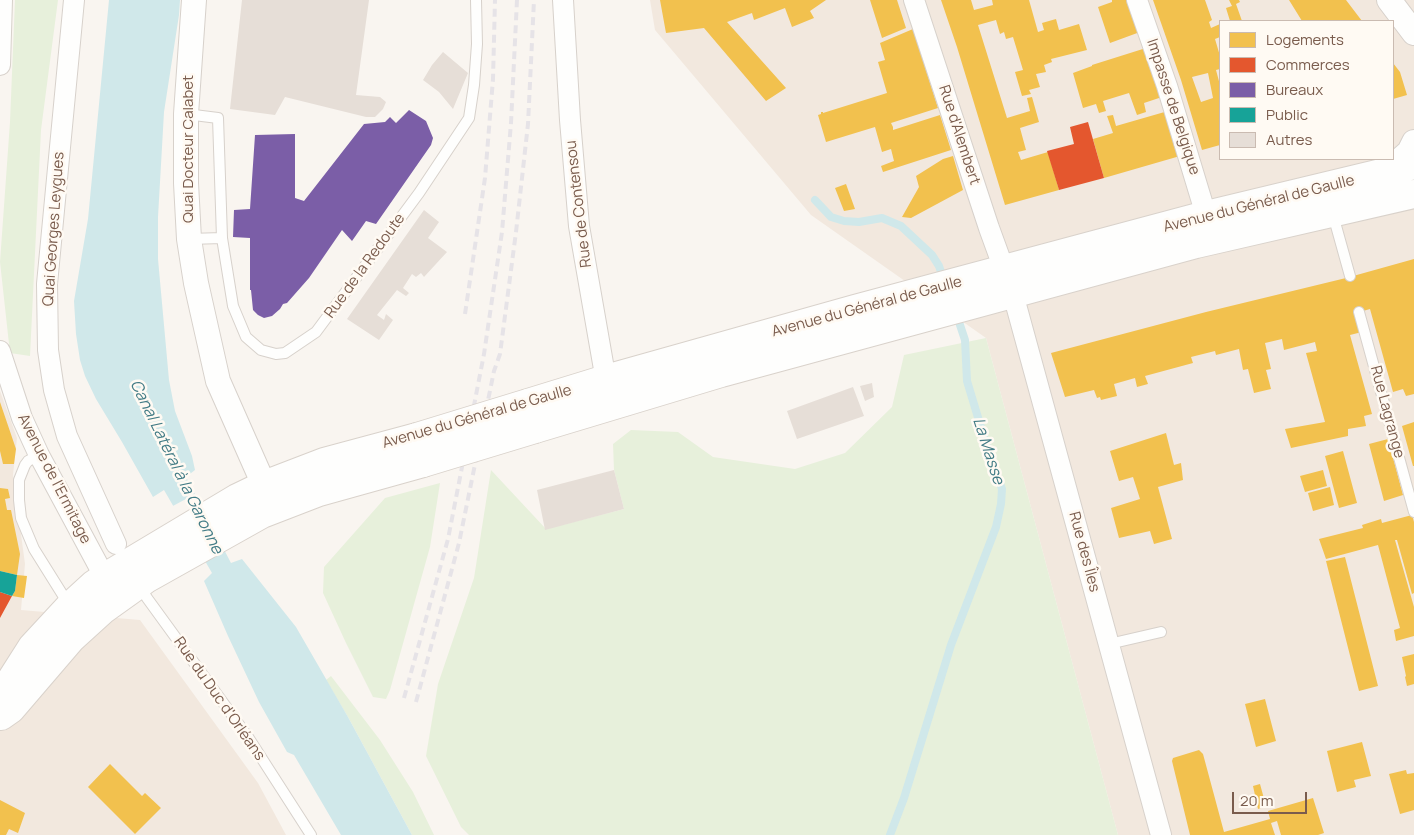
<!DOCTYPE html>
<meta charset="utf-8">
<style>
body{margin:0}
#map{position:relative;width:1414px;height:835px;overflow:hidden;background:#f9f5f0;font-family:Manrope,sans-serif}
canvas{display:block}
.legend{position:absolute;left:1219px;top:20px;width:175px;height:140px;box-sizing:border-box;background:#fffaf3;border:1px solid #cabbb1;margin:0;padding:6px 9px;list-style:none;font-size:15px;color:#7a5c4d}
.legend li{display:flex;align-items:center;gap:10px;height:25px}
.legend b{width:25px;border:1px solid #cabbb1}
.scale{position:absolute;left:1232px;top:792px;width:75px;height:22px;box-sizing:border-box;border:2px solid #7a5c4d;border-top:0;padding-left:6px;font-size:15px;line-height:18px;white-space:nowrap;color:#7a5c4d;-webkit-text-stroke:4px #fffaf3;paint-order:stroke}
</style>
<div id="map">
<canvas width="1414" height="835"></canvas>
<ul class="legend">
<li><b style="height:14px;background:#f2c14e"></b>Logements</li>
<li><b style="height:14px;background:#e4572e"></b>Commerces</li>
<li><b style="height:14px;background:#7b5ea7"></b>Bureaux</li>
<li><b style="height:14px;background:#17a398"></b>Public</li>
<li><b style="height:14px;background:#e6ded7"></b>Autres</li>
</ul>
<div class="scale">20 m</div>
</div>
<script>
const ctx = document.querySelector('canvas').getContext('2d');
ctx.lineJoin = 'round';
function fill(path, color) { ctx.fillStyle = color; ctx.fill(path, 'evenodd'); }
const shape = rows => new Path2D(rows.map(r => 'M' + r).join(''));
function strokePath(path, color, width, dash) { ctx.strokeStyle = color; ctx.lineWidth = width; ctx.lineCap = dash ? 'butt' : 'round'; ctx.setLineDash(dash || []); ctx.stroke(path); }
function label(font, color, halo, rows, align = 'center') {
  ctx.font = font + ' Manrope,sans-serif'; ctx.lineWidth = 5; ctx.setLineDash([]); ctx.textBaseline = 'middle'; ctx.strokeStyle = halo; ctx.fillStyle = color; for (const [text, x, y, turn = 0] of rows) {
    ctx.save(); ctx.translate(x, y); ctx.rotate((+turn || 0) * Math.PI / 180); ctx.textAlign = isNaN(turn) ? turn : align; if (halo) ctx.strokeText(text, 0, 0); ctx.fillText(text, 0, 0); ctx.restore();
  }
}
const residential = shape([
 [650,0,1414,0,1414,835,1118,835,986,338,811,215,655,30],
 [1220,21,1393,21,1393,159,1220,159],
 [0,391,17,438,13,475,25,564,21,610,140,620,258,783,286,835,0,835]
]);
const green = shape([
 [15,0,58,0,41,130,30,356,10,353,0,262,10,122],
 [986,338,1118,835,469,835,461,827,426,756,438,684,474,578,491,470,546,529,624,509,614,470,613,444,631,430,678,432,713,457,795,469,845,453,892,407,904,355],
 [440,483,430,547,390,690,386,699,373,697,346,643,323,593,324,567,385,498],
 [331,676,380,740,413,792,434,835,412,835,348,717,326,680]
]);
const water = shape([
 [109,0,180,0,179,15,164,112,158,217,158,259,169,380,175,411,192,456,195,470,186,477,231,563,242,559,296,627,348,717,412,835,341,835,294,755,287,752,259,702,228,636,204,581,212,573,164,490,153,497,122,442,96,399,85,376,80,360,76,334,74,301,88,219]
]);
const pier = shape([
 [197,493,225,546,201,560,171,507]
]);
const homes = shape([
 [660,0,826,0,810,11,814,18,792,27,785,8,754,20,752,13,727,22,786,88,766,101,704,28,666,33],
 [870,0,897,0,906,28,882,38],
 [941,0,971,0,974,10,993,5,992,0,1029,0,1038,32,1044,30,1042,23,1056,19,1059,30,1079,24,1087,50,1051,59,1052,62,1044,65,1046,72,1036,74,1040,87,1029,90,1031,94,1022,96,1015,72,1023,70,1013,37,1006,39,1004,32,1000,34,996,20,978,25,1007,118,1030,111,1027,98,1032,97,1039,122,1020,128,1026,150,1018,152,1021,160,1048,152,1059,190,1005,205,957,47],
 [1112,0,1129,0,1140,32,1110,43,1098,7,1112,2],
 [1153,0,1205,0,1212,20,1209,22,1211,28,1220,24,1220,37,1215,39,1220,56,1220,69,1216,70,1220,85,1220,145,1202,150,1181,80],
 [1208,73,1213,98,1201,102,1192,77],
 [1229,0,1239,0,1240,2,1236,4,1242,21,1230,21,1226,8,1232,6],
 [1289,0,1346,0,1362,21,1302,21],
 [913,29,938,108,891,123,893,127,893,130,940,115,951,150,883,172,881,166,894,161,891,149,882,152,875,127,826,142,818,115,821,114,821,112,823,112,823,113,887,93,878,62,885,60,880,43],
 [1146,48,1162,97,1144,103,1146,112,1137,115,1129,93,1103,101,1106,111,1099,113,1096,104,1083,108,1073,73,1092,66,1092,65],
 [1393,63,1400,72,1407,95,1393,99],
 [1168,111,1180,156,1104,178,1093,139,1113,133,1107,116,1113,115,1116,126],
 [953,156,963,190,911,218,902,217,919,187,916,176,943,159],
 [846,184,855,209,844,211,835,188],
 [1414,259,1414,394,1406,396,1403,389,1393,392,1370,309,1356,313,1362,332,1350,335,1372,414,1364,416,1366,426,1348,429,1348,436,1291,448,1285,429,1325,422,1306,353,1317,351,1315,342,1284,350,1282,339,1265,343,1271,369,1266,370,1271,389,1254,393,1248,369,1243,370,1239,349,1216,355,1215,351,1191,357,1193,363,1145,376,1148,384,1137,387,1135,378,1114,384,1117,396,1101,400,1100,397,1097,398,1094,390,1065,397,1051,353,1206,312,1346,278],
 [0,402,16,449,14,464,3,464,0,451],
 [1414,422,1414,466,1413,466,1402,426],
 [1166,433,1174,465,1181,463,1183,480,1158,487,1172,539,1154,544,1150,531,1119,538,1111,508,1140,499,1133,477,1119,481,1110,451],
 [1388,439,1403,495,1384,501,1369,444],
 [1343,451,1357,503,1339,508,1325,456],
 [1323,470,1327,486,1305,492,1300,476],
 [1330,487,1334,505,1313,511,1308,493],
 [0,488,8,489,10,498,5,499,7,510,11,510,20,554,17,575,27,576,24,598,12,596,15,591,17,575,0,571],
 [1412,515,1414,522,1414,593,1412,594,1397,540,1395,540,1414,607,1414,636,1396,641,1394,630,1400,628,1378,545,1326,559,1319,539,1363,528,1362,525,1381,519,1382,523],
 [1345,557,1378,686,1359,691,1326,561],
 [1414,654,1414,684,1407,686,1405,677,1406,676,1402,657],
 [1265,699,1276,741,1256,747,1245,704],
 [1362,742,1371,776,1354,780,1356,787,1337,792,1327,751],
 [1199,750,1203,754,1224,832,1270,819,1268,811,1313,798,1324,833,1318,835,1281,835,1277,821,1271,823,1275,835,1190,835,1172,761,1173,758],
 [110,764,142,796,145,793,161,808,135,834,88,787],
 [1406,770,1407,774,1414,773,1414,810,1400,814,1389,774],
 [1260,784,1266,806,1258,809,1253,786],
 [0,800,25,813,18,833,9,829,6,835,0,835]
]);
const shops = shape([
 [1088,122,1104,178,1059,190,1047,151,1074,144,1070,127],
 [0,592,12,596,0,618]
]);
const offices = shape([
 [409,110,426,121,433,138,431,145,376,224,366,221,352,241,342,230,309,278,287,303,283,304,280,309,272,316,264,318,258,315,253,310,251,290,250,290,250,238,233,237,234,210,250,209,255,135,295,134,295,198,304,201,364,124,385,122,390,117,396,123]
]);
const public = shape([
 [0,571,17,575,15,591,12,596,0,592]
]);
const stream = shape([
 [815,200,831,217,844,221,859,222,882,218,901,226,932,255,939,266,944,281],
 [890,835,904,798,951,645,996,527,1001,504,1002,489,986,444,967,381,965,340,956,313]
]);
const building = shape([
 [242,0,369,0,356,95,380,97,386,102,383,109,375,117,366,117,285,97,275,115,230,109],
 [443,52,468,73,453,109,439,92,423,80,432,65],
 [424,210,439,222,428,238,447,252,424,277,421,273,416,277,412,274,403,288,409,293,406,296,397,290,377,315,384,320,386,314,393,320,379,340,347,319],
 [872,383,874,397,865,401,860,386],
 [853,387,864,416,797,439,787,411],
 [614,470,624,509,545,530,537,490]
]);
const service = shape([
 [186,114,218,118,222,238],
 [1333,215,1350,276],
 [189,239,222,238,233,306,246,337,261,350,276,354,285,353,316,332,419,193,469,118,474,85,477,44,476,0],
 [1359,312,1414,512],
 [39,455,28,461,25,465,19,480,19,500,21,518,34,549,69,605],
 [139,584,147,598,248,737,311,835],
 [1109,644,1161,632]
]);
const minor = shape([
 [74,0,47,284,48,350,54,390,67,436,116,544],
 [563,0,570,120,579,226,608,392],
 [914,0,989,228,1013,294,1161,835],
 [1137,0,1167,86,1206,215],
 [0,65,2,0],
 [0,351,22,418,39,455,111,589]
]);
const tertiary = shape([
 [194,0,186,114,186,183,189,239,196,283,218,381,264,485,260,495,255,500],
 [1389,0,1414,33],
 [1384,172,1400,160,1409,152,1414,142]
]);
const secondary = shape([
 [528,403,606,379,855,309,1206,215,1414,165],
 [535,429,721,373,1196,244,1414,194],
 [0,703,11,680,32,647,70,606,93,585,105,577,237,498,264,485,324,462,417,437],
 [1,716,11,709,71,639,104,609,146,579,262,514,319,492,423,463]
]);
const rail = shape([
 [465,314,485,178,493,79,495,0],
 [404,698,448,539,484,354,502,232,511,123,517,0],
 [416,702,459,543,494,371,500,354,516,232,528,124,534,0]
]);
const secondaryBridge = shape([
 [417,437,528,403],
 [423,463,535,429]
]);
const streetNames = [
 ["Impasse de Belgique",1173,107,72],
 ["Rue d'Alembert",959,135,72],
 ["Quai Docteur Calabet",189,149,-90],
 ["Rue de Contensou",579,204,-97],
 ["Avenue du Général de Gaulle",1259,204,-14],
 ["Quai Georges Leygues",54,229,-86],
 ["Rue de la Redoute",365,266,-54],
 ["Avenue du Général de Gaulle",867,307,-15],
 ["Rue Lagrange",1387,412,75],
 ["Avenue du Général de Gaulle",477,417,-16],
 ["Avenue de l’Ermitage",54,479,63],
 ["Rue des Îles",1084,552,75],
 ["Rue du Duc d'Orléans",219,699,55]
];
const waterNames = [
 ["La Masse",988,451,72],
 ["Canal Latéral à la Garonne",176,467,64]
];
fill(residential, '#f2e8de');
fill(green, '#e7f0db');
fill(water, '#d0e8ea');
fill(pier, '#f9f5f0');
fill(homes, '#f2c14e');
fill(shops, '#e4572e');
fill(offices, '#7b5ea7');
fill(public, '#17a398');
strokePath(stream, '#d0e8ea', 8);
fill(building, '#e6ded7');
strokePath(service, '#d7d1cb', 12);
strokePath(minor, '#d7d1cb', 22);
strokePath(tertiary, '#d7d1cb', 26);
strokePath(secondary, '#d9d2cb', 30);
strokePath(service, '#fefefd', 10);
strokePath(minor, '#fefefd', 20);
strokePath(tertiary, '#fefefd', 24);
strokePath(secondary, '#fefefd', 28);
strokePath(rail, '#e6e3e7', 4, [8, 5]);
strokePath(secondaryBridge, '#d9d2cb', 30, []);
strokePath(secondaryBridge, '#fefefd', 28);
label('15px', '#7a5c4d', '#fffaf3', streetNames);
label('italic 16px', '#437c86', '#fffaf3', waterNames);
</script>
